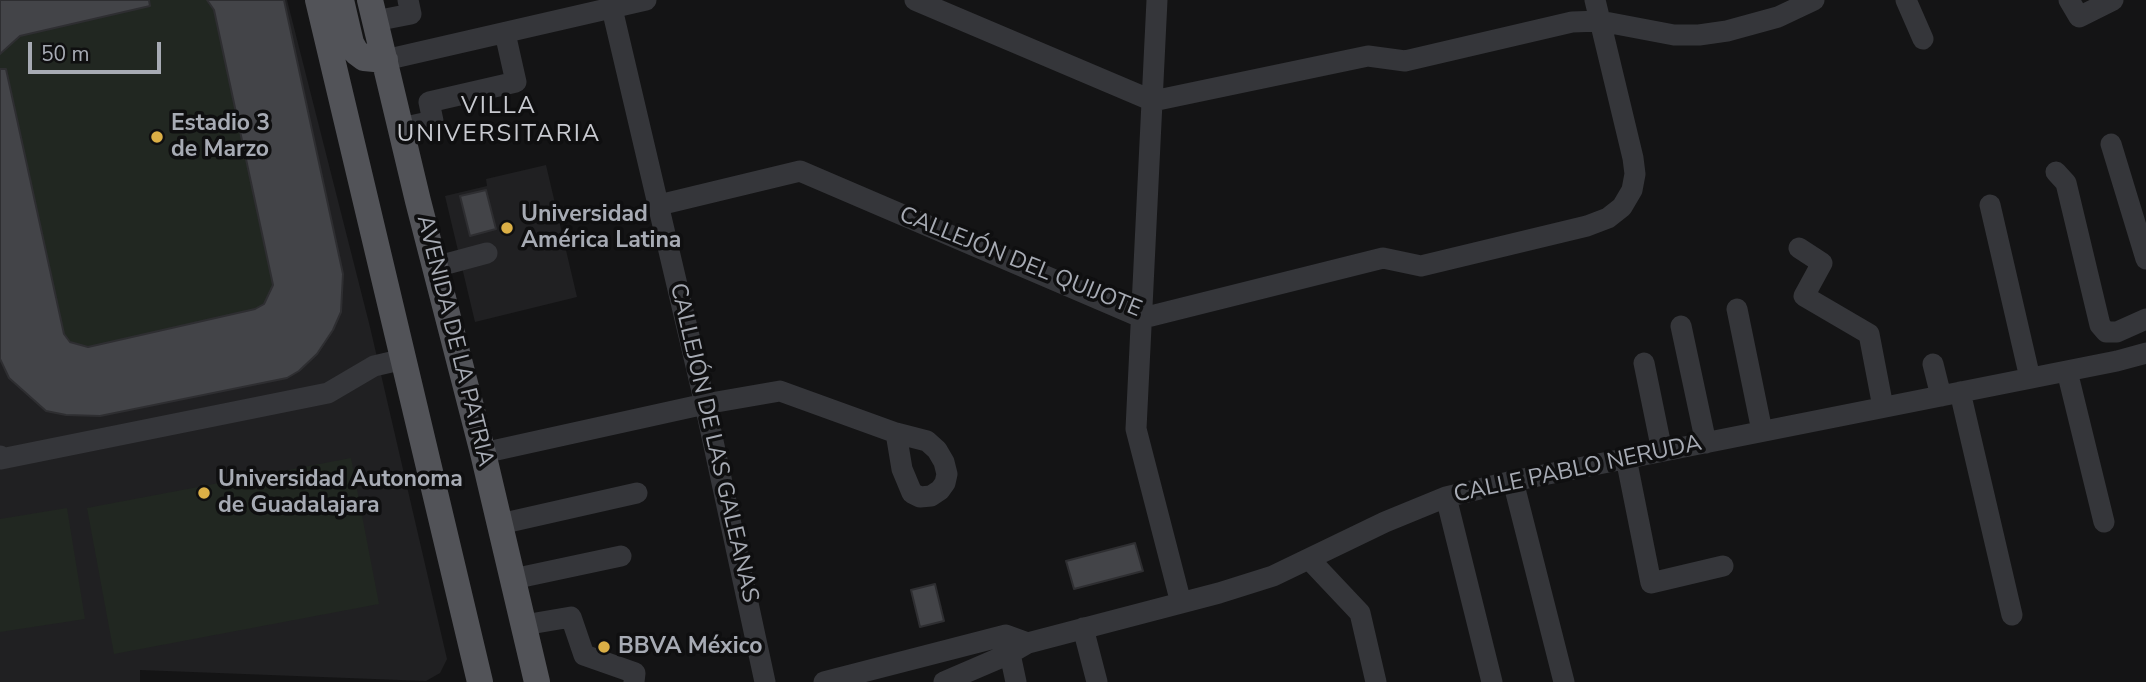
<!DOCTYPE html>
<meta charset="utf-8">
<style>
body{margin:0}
#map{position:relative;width:2146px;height:682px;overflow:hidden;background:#141415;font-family:"Nunito Sans",sans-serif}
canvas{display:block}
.scale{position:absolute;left:28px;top:42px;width:133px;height:32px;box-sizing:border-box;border:4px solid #a7abb4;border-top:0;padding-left:9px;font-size:21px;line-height:24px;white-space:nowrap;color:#a7abb4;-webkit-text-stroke:5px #0f0f10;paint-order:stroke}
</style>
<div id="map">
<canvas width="2146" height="682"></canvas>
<div class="scale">50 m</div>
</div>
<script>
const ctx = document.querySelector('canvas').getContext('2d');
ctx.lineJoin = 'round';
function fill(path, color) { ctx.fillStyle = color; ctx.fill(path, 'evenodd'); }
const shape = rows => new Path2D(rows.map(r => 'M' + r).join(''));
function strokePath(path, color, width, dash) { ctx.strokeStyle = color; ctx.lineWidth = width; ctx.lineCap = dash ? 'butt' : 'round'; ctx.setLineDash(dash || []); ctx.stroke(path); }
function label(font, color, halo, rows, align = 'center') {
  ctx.font = font + ' "Nunito Sans",sans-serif'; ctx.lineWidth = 7; ctx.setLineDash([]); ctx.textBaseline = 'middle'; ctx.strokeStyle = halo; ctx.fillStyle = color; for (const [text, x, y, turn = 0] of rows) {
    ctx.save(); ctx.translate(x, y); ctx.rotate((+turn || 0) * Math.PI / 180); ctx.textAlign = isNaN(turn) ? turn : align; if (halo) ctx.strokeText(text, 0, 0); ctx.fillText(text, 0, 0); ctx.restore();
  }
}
const built = shape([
 [0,0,287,0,370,327,447,659,440,673,426,681,140,670,140,682,0,682],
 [546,165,577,297,475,322,445,196,487,186,486,179]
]);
const green = shape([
 [0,0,284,0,341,312,333,330,317,354,300,371,287,378,100,416,66,415,46,411,9,378,0,359],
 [351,458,379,604,114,654,87,508],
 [67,508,85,619,0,632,0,519]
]);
const building = shape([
 [0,0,149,0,150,6,20,36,0,54,0,0],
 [207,0,284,0,343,274,341,312,333,330,317,354,299,371,287,378,100,416,66,415,46,411,9,378,0,359,0,69,6,69,64,334,70,342,88,347,255,309,264,304,273,285,214,10,207,0],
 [486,190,496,229,470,236,460,196,486,190],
 [1135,543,1143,571,1074,589,1066,561,1135,543],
 [935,584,944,621,920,627,911,590,935,584]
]);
const minor = shape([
 [610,0,705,404,765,682],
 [915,0,1153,101,1368,56,1405,61,1572,22,1600,21,1674,35,1699,35,1727,31,1778,17,1814,0],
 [1157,0,1136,429,1181,603],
 [1906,0,1923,39],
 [2069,0,2079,17,2113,0],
 [375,21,411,14,408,0],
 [385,60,646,0],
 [401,128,433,121,429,102,516,82,505,33],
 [2111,144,2146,259],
 [2056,172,2066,183,2100,325,2106,332,2117,332,2146,319],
 [659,205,800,171,1143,318,1383,258,1421,266,1587,226,1608,218,1622,207,1632,190,1635,174,1633,158,1595,0],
 [1990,205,2030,378],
 [1799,248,1822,263,1804,296,1869,334,1883,407],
 [435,267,487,253],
 [1737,309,1762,431],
 [1681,326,1706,443],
 [1644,363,1662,451],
 [1933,364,1941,396],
 [2067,371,2104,522],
 [1960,392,2012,615],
 [483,453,705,404,780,391,896,433,927,441,937,450,944,462,947,474,945,483,940,490,931,496,920,497,912,493,902,469,896,433],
 [0,456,1,459,328,393,374,366,404,359],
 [1626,458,1651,583,1723,566],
 [1513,481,1564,682],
 [1446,497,1492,682],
 [500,524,637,493],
 [1310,560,1360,613,1376,682],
 [513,579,621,556],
 [524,625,571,617,584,655,635,673,634,682],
 [1083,628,1097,682],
 [1007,640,1016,682],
 [824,682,1006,635,1028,643],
 [944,682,1009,654,1028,643,1219,593,1273,576,1385,522,1446,497,1513,481,2117,361,2146,353]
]);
const major = shape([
 [318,0,480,682],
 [341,0,351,43,356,52,364,58,385,60],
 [370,0,418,201,483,453,537,682]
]);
const markers = [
 [157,137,7,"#dbaf46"],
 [507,228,7,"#dbaf46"],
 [204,493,7,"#dbaf46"],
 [604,647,7,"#dbaf46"]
];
const poiNames = [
 ["Estadio 3",171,124],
 ["de Marzo",171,150],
 ["Universidad",521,215],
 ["América Latina",521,241],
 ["Universidad Autonoma",218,480],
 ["de Guadalajara",218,506],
 ["BBVA México",618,647]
];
const streetNames = [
 ["CALLEJÓN DEL QUIJOTE",1020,263,22],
 ["AVENIDA DE LA PATRIA",454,341,76],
 ["CALLEJÓN DE LAS GALEANAS",713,443,77],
 ["CALLE PABLO NERUDA",1578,470,-12]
];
const neighbourhoodNames = [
 ["VILLA",499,107],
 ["UNIVERSITARIA",499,135]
];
fill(built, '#202022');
fill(green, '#212721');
fill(building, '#434448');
strokePath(building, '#2e2e31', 2);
strokePath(minor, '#35363a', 21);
strokePath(major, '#525358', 26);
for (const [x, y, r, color] of markers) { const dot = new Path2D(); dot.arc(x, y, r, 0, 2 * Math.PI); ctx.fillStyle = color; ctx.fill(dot); strokePath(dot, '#0f0f10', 2.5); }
label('bold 23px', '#a7abb4', '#0f0f10', poiNames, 'left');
label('23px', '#a7abb4', '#0f0f10', streetNames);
ctx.letterSpacing = '2px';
label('24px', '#c8cad0', '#0f0f10', neighbourhoodNames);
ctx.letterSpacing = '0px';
</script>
